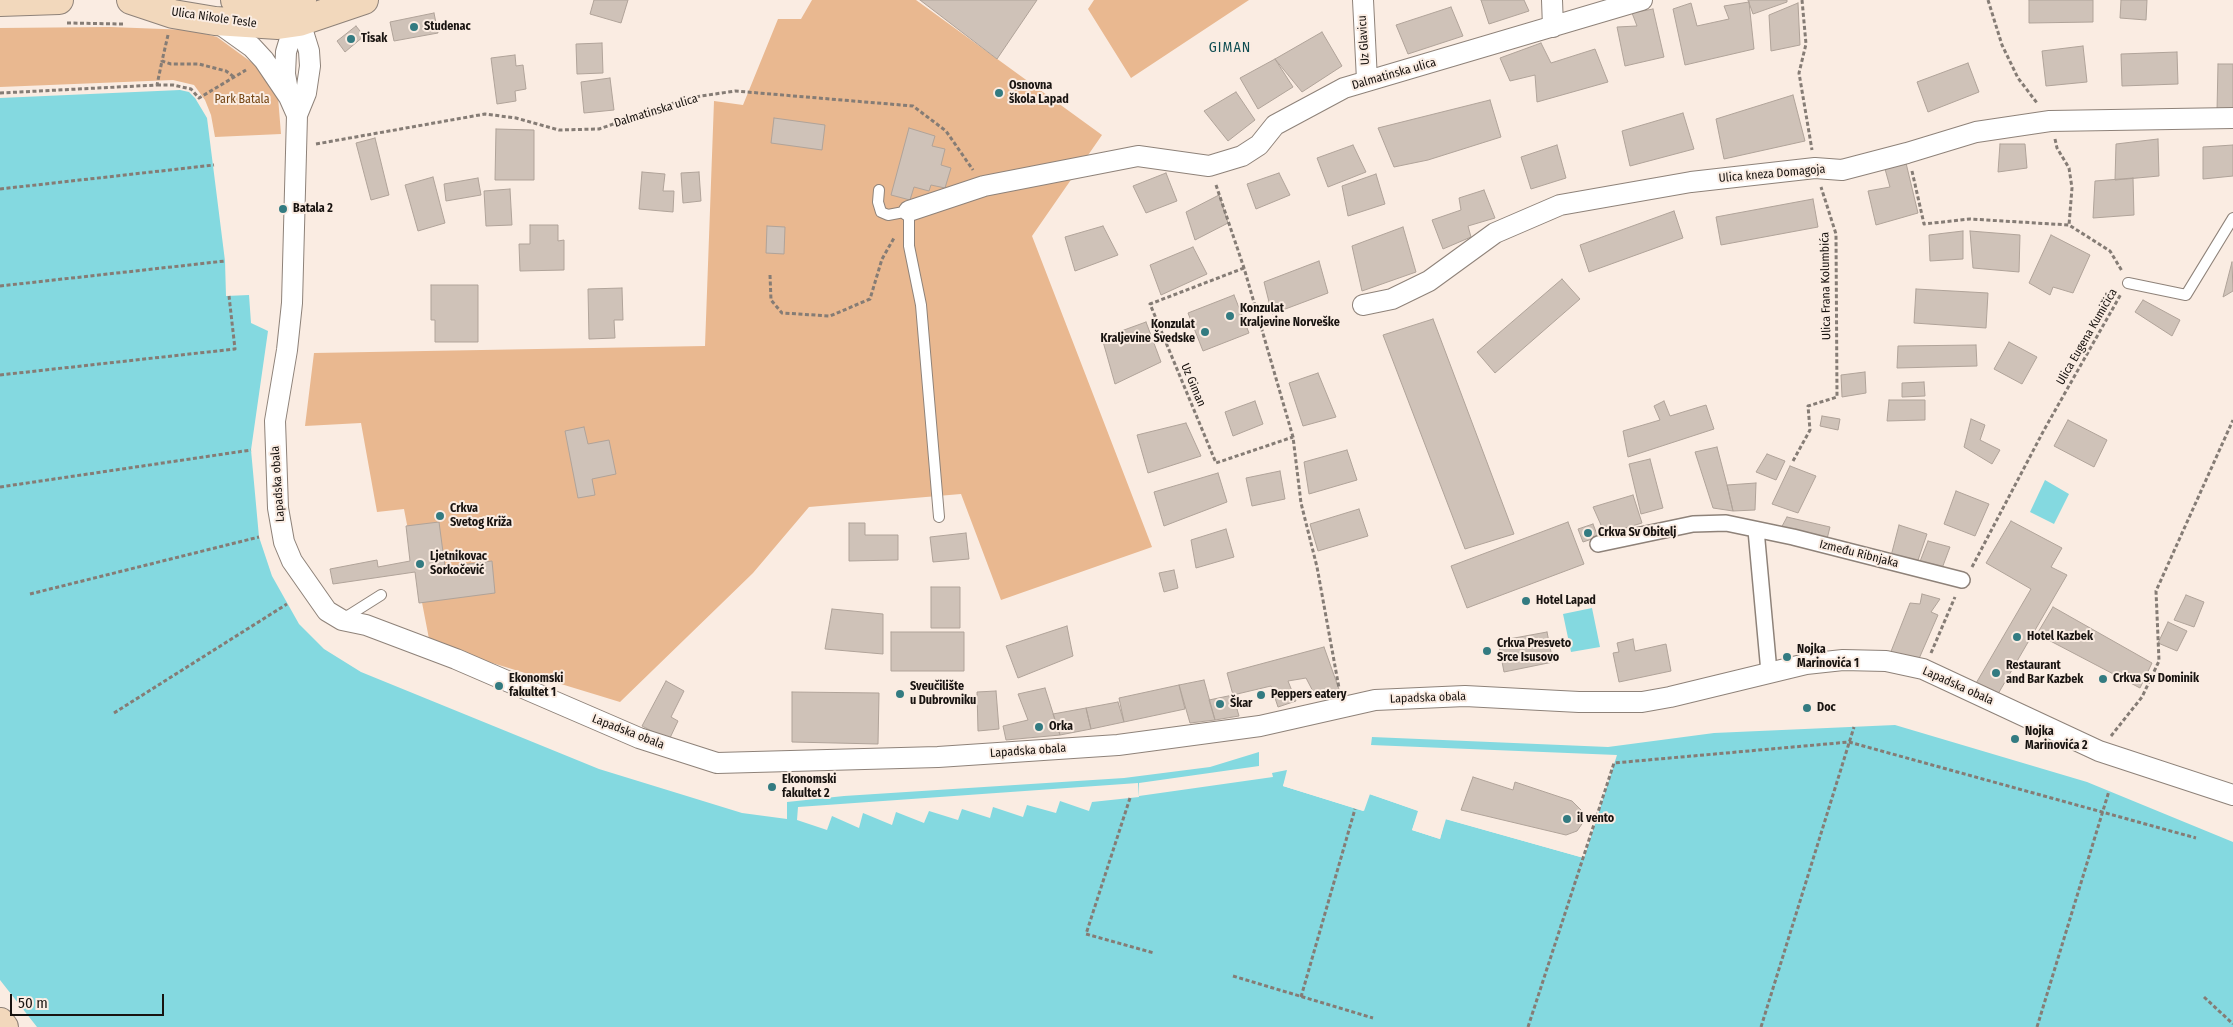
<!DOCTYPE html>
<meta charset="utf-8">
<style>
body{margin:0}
#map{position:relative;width:2233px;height:1027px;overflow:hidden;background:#faece2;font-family:"Fira Sans Condensed",sans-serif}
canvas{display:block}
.scale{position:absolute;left:10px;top:994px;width:154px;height:22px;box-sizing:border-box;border:2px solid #181310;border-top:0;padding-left:6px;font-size:15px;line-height:18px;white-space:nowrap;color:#181310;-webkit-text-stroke:4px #faece2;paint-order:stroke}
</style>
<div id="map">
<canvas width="2233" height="1027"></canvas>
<div class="scale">50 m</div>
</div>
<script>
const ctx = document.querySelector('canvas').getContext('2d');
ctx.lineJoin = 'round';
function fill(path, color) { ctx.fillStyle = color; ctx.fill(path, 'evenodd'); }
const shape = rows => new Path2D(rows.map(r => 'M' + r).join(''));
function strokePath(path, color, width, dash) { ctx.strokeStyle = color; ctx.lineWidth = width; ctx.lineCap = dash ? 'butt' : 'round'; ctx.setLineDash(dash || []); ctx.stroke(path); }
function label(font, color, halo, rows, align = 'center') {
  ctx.font = font + ' "Fira Sans Condensed",sans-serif'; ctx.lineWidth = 4; ctx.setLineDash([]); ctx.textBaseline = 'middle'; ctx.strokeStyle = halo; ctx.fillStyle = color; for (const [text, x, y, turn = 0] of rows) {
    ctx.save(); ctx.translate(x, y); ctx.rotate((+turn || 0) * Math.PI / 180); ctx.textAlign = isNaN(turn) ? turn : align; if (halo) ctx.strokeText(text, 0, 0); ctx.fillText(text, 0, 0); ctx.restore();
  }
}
const green = shape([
 [812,0,916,0,1102,135,1032,236,1152,547,1001,600,961,494,809,507,753,573,620,702,430,644,404,509,377,512,361,423,305,426,314,353,705,346,714,101,743,105,778,19,801,19],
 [1094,0,1249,0,1131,78,1088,9],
 [110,27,190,30,217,37,262,70,278,97,281,134,215,137,211,115,205,100,194,85,173,80,0,87,0,28]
]);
const water = shape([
 [180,90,189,92,195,98,207,118,225,261,226,296,249,295,251,323,268,331,251,450,259,537,272,576,299,624,324,649,361,672,599,769,742,813,787,819,787,802,844,796,1124,778,1210,767,1259,752,1259,766,1139,783,1139,796,1273,777,1272,773,1287,770,1283,786,1363,811,1369,794,1419,811,1412,830,1440,839,1445,819,1584,858,1617,755,1371,745,1372,737,1608,747,1714,733,1895,725,2087,782,2233,842,2233,1027,37,1027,0,980,0,98],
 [2045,480,2069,494,2054,524,2030,512],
 [1592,608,1600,647,1571,652,1563,614]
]);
const pier = shape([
 [1612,763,1614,763,1584,858,1446,819,1440,839,1412,830,1418,811,1370,794,1364,811,1283,786,1289,769,1286,785,1362,808,1369,792,1420,809,1421,812,1415,828,1438,836,1443,818,1446,816,1582,855],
 [1138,783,1139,797,1092,802,1089,811,1060,801,1056,813,1027,805,1023,817,993,807,990,818,962,809,958,820,929,811,924,823,896,812,892,825,863,813,859,828,832,816,827,830,797,820,798,807]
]);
const building = shape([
 [594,0,628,0,621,23,590,14,594,0],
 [920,0,1037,0,997,59,920,0],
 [1481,0,1524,0,1529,11,1489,24,1481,0],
 [1748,0,1787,0,1787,2,1753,14,1748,0],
 [2029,0,2093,0,2093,22,2029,23,2029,0],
 [2121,0,2147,0,2146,20,2120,18,2121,0],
 [1749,2,1754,49,1685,65,1673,9,1691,3,1697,26,1729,19,1724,6,1749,2],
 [1798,3,1800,45,1771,51,1769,15,1798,3],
 [1451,7,1463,36,1408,54,1396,25,1451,7],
 [1653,9,1664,57,1625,66,1617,27,1637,26,1632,13,1653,9],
 [434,13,438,33,394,41,390,22,434,13],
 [356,26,364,36,345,52,337,41,356,26],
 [1322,32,1342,66,1302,92,1275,59,1322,32],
 [602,43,603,73,577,74,576,44,602,43],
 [1541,43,1551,63,1595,49,1608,82,1537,102,1535,75,1510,81,1500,58,1541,43],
 [2083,46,2087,82,2046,86,2042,51,2083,46],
 [2177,52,2178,84,2122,86,2121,54,2177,52],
 [515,55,516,66,523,65,526,89,515,91,516,101,497,104,491,58,515,55],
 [1275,59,1293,87,1258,109,1240,78,1275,59],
 [1968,63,1979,92,1928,112,1917,82,1968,63],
 [2218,64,2233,64,2233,111,2217,111,2218,64],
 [610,78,614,110,584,113,581,82,610,78],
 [1236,92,1255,120,1228,141,1204,111,1236,92],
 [1793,95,1805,141,1724,159,1716,119,1793,95],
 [1490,100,1501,137,1428,160,1394,167,1378,128,1490,100],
 [1683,113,1694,149,1630,166,1622,131,1683,113],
 [774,118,825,125,822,150,771,143,774,118],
 [909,128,935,136,932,146,945,149,941,165,951,168,945,188,931,185,929,191,914,187,910,200,891,195,909,128],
 [496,129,534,130,534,180,495,180,496,129],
 [375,138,389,195,371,200,356,143,375,138],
 [2158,139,2159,176,2115,180,2116,144,2158,139],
 [2000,144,2025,144,2027,168,1998,172,2000,144],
 [1353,145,1366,172,1328,187,1317,158,1353,145],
 [1557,145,1566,178,1531,189,1521,157,1557,145],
 [2233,145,2233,176,2203,179,2203,147,2233,145],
 [1906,163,1918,213,1876,225,1868,191,1890,187,1885,169,1906,163],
 [642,172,665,174,663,191,674,191,673,212,639,209,642,172],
 [699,172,701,201,683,203,681,173,699,172],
 [1166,173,1177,201,1146,213,1133,186,1166,173],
 [1279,173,1290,195,1256,209,1247,184,1279,173],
 [1376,174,1385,204,1348,216,1342,186,1376,174],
 [433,177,445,223,418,231,405,185,433,177],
 [478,178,481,195,446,201,444,184,478,178],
 [2133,178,2134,215,2093,218,2095,181,2133,178],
 [510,189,512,225,486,226,484,191,510,189],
 [1484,190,1495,218,1468,226,1471,237,1443,249,1432,220,1461,210,1459,198,1484,190],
 [1219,195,1228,223,1195,240,1186,212,1219,195],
 [1813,199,1818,227,1721,245,1716,217,1813,199],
 [1674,211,1683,238,1589,272,1580,245,1674,211],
 [530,225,558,225,558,241,564,240,564,270,520,271,519,244,530,244,530,225],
 [767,226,785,227,784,254,766,253,767,226],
 [1103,226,1118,255,1075,271,1065,237,1103,226],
 [1403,227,1416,272,1362,291,1352,246,1403,227],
 [1963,231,1963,259,1930,261,1929,235,1963,231],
 [1970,231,2020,235,2019,272,1973,268,1970,231],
 [2051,235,2090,255,2073,293,2053,287,2050,295,2029,283,2051,235],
 [1193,247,1207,274,1161,295,1150,265,1193,247],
 [1319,261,1328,293,1272,314,1264,282,1319,261],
 [2232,262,2233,291,2223,297,2232,262],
 [1562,279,1580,299,1495,373,1477,352,1562,279],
 [431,285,478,285,478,342,435,342,435,320,431,320,431,285],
 [622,288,623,320,614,320,615,338,589,339,588,289,622,288],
 [1916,289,1988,293,1986,328,1914,323,1916,289],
 [1234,295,1249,333,1203,351,1188,313,1234,295],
 [2143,300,2180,320,2172,336,2135,312,2143,300],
 [1433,319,1514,534,1465,549,1383,335,1433,319],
 [1146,322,1161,362,1115,384,1102,338,1146,322],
 [2009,342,2037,357,2022,384,1994,369,2009,342],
 [1976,345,1977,366,1897,368,1898,346,1976,345],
 [1865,372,1866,393,1842,397,1841,375,1865,372],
 [1318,373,1336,417,1303,426,1289,383,1318,373],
 [1924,382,1925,396,1902,397,1902,383,1924,382],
 [1889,400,1925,400,1925,420,1887,421,1889,400],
 [1255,401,1263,424,1233,436,1225,412,1255,401],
 [1664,401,1670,416,1706,405,1714,429,1628,457,1623,431,1660,420,1654,406,1664,401],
 [1822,416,1840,419,1838,430,1820,426,1822,416],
 [1971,419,1985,425,1980,440,2000,450,1992,464,1964,447,1971,419],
 [2068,420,2107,440,2094,467,2054,446,2068,420],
 [1186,423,1201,456,1148,473,1137,435,1186,423],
 [584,427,588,444,609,440,616,474,592,479,595,495,578,498,565,431,584,427],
 [1717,447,1727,485,1733,511,1713,508,1695,452,1717,447],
 [1347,450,1357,480,1309,494,1304,462,1347,450],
 [1767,454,1785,461,1776,480,1756,472,1767,454],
 [1650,459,1663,508,1641,514,1629,464,1650,459],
 [1790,466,1816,476,1798,513,1772,504,1790,466],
 [1280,471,1285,499,1252,506,1246,478,1280,471],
 [1218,473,1227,502,1164,526,1154,492,1218,473],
 [1756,483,1755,510,1733,511,1727,485,1756,483],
 [1956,491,1989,504,1975,536,1944,524,1956,491],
 [1633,495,1642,523,1605,534,1593,507,1633,495],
 [1359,509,1368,536,1318,551,1310,524,1359,509],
 [1787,517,1830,527,1826,543,1779,532,1787,517],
 [2011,521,2062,548,2051,567,2067,575,1998,694,1975,685,2031,589,1986,563,2011,521],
 [439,522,445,567,492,561,495,593,419,603,415,572,333,584,330,569,377,560,378,567,410,561,406,526,439,522],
 [1568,522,1584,564,1467,608,1451,566,1568,522],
 [849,523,865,523,865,535,898,535,898,560,849,561,849,523],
 [1593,524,1598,537,1583,542,1578,529,1593,524],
 [1899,525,1927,534,1917,563,1891,556,1899,525],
 [1226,529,1234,557,1196,568,1191,540,1226,529],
 [966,533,969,559,933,562,930,537,966,533],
 [1928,541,1950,547,1941,571,1919,564,1928,541],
 [1174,570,1178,588,1164,592,1159,573,1174,570],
 [931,587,960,587,960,628,931,628,931,587],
 [1922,594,1940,599,1931,612,1938,615,1918,661,1890,654,1910,603,1920,604,1922,594],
 [2186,595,2204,602,2194,627,2174,620,2186,595],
 [2053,607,2152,663,2140,688,2037,634,2053,607],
 [832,609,883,614,883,654,825,649,832,609],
 [2168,622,2187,631,2177,651,2158,643,2168,622],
 [1067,626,1073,656,1018,678,1006,646,1067,626],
 [891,632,964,632,964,671,891,671,891,632],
 [1547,632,1553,662,1504,672,1498,641,1547,632],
 [1633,639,1635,651,1666,644,1671,671,1619,682,1613,653,1619,652,1617,643,1633,639],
 [1324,647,1340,692,1317,699,1306,678,1288,681,1296,701,1278,707,1271,686,1233,695,1227,673,1324,647],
 [1204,680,1215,720,1190,723,1179,685,1204,680],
 [666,681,684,691,671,717,678,721,669,740,642,726,666,681],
 [1179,685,1185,709,1124,722,1119,698,1179,685],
 [1045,688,1060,735,1006,740,1003,726,1028,720,1018,694,1045,688],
 [996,691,999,729,978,731,977,692,996,691],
 [792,692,879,693,878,744,792,742,792,692],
 [1233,695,1239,716,1215,720,1209,700,1233,695],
 [1118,702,1124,722,1091,729,1086,708,1118,702],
 [1086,708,1091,729,1060,735,1053,714,1086,708],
 [1473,777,1513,790,1515,782,1572,801,1582,811,1584,821,1577,831,1566,835,1461,810,1473,777]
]);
const path = shape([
 [1802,0,1806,44,1799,73,1812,150],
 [1988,0,2002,45,2018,78,2037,103],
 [67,23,123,24],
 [168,35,162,61,171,64,199,64,226,71,234,77],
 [157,85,173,85,191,89,199,98,246,70],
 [0,93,157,85,162,61],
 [2055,139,2057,148,2069,168,2072,188,2069,225],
 [316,144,485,114,516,118,559,130,599,129,688,98,735,91,913,106,946,131,973,170],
 [1912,171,1924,224,1970,219,2069,225,2110,251,2122,271],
 [1216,185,1244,268,1293,437,1301,503,1317,567,1339,688],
 [0,189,214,165],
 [1244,268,1150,304,1216,463,1293,437],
 [770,275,771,300,782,313,830,316,870,299,882,259,894,238],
 [0,286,225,261],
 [0,375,235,349,229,296],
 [1793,461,1810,430,1808,406,1837,397,1836,234,1821,187],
 [0,487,251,450],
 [1972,567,2044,430,2121,294],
 [30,594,259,537],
 [1931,653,1955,597],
 [114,713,287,604],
 [2111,736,2142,697,2159,661,2156,591,2233,420],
 [1130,798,1086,934,1154,953],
 [1233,976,1373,1018],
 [1301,997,1355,809],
 [2204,997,2233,1024],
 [1528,1027,1614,763,1849,742,2196,838],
 [1761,1027,1854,727],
 [2037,1027,2109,791]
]);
const service = shape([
 [879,190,878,202,881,212,888,215,909,211,909,246,921,305,939,517],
 [2128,283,2186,295,2233,218],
 [343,619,381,595]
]);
const pedestrian = shape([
 [1756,530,1769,672],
 [1598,544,1693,524,1726,523,1793,537,1962,580]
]);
const minor = shape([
 [1363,0,1367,80],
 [1552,0,1553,27],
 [296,9,309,51,310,66,306,93,297,115],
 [217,22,252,47,264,60,289,97,297,115,292,303,287,350,275,421,278,508,284,542,292,561,327,611,342,620,366,625,456,659,639,738,717,763,938,757,1118,745,1260,726,1375,700,1465,696,1579,702,1642,702,1670,697,1806,664,1843,660,1886,661,1923,669,2099,751,2233,795],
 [288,91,285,74,286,52,292,32,299,22],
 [909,211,984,186,1138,156,1209,166,1242,156,1259,145,1275,125,1344,88,1642,0],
 [1363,305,1392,299,1429,281,1495,233,1560,205,1691,182,1815,168,1842,170,1907,153,1976,132,2050,121,2233,118]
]);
const secondary = shape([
 [131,0,173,14,215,21,278,25,299,22,364,0],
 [235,0,281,5,295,4,302,0],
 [0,2,59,0],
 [0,1022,4,1027]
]);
const markers = [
 [414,27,5,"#337b81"],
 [351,39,5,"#337b81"],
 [999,93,5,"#337b81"],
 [283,209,5,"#337b81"],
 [1230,316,5,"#337b81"],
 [1205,332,5,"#337b81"],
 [440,516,5,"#337b81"],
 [1588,533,5,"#337b81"],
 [420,564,5,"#337b81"],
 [1526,601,5,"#337b81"],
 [2017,637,5,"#337b81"],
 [1487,651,5,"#337b81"],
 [1787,657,5,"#337b81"],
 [1996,673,5,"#337b81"],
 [2103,679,5,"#337b81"],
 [499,686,5,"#337b81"],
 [900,694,5,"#337b81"],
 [1261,695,5,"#337b81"],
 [1220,704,5,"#337b81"],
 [1807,708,5,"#337b81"],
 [1039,727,5,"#337b81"],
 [2015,739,5,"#337b81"],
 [772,787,5,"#337b81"],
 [1567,819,5,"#337b81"]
];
const streetNames = [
 ["Ulica Nikole Tesle",214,18,8],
 ["Uz Glavicu",1364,40,-94],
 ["Dalmatinska ulica",1394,74,-16],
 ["Dalmatinska ulica",656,111,-17],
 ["Ulica kneza Domagoja",1772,174,-5],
 ["Ulica Frana Kolumbića",1826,286,-91],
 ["Ulica Eugena Kumičića",2087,337,-60],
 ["Uz Giman",1193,385,67],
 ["Lapadska obala",278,484,-94],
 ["Između Ribnjaka",1859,554,14],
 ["Lapadska obala",1958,686,24],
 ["Lapadska obala",1428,698,-2],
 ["Lapadska obala",628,732,21],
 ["Lapadska obala",1028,751,-4]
];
const poiNames = [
 ["Studenac",424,27],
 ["Tisak",361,39],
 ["Osnovna",1009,86],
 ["škola Lapad",1009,100],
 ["Batala 2",293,209],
 ["Konzulat",1240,309],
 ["Kraljevine Norveške",1240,323],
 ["Konzulat",1195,325,"right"],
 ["Kraljevine Švedske",1195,339,"right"],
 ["Crkva",450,509],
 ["Svetog Križa",450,523],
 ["Crkva Sv Obitelj",1598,533],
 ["Ljetnikovac",430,557],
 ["Sorkočević",430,571],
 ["Hotel Lapad",1536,601],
 ["Hotel Kazbek",2027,637],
 ["Crkva Presveto",1497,644],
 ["Srce Isusovo",1497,658],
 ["Nojka",1797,650],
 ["Marinovića 1",1797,664],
 ["Restaurant",2006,666],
 ["and Bar Kazbek",2006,680],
 ["Ekonomski",509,679],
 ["fakultet 1",509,693],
 ["Crkva Sv Dominik",2113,679],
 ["Sveučilište",910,687],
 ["u Dubrovniku",910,701],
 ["Peppers eatery",1271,695],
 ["Škar",1230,704],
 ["Doc",1817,708],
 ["Orka",1049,727],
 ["Nojka",2025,732],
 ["Marinovića 2",2025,746],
 ["Ekonomski",782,780],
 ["fakultet 2",782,794],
 ["il vento",1577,819]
];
const parkNames = [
 ["Park Batala",242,100]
];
const neighbourhoodNames = [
 ["GIMAN",1230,48]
];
fill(green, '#e9b890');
fill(water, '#84d9e0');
fill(pier, '#faece2');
fill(building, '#cfc2b8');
strokePath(building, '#b0a399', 1);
strokePath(service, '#8e8279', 12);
strokePath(pedestrian, '#8e8279', 18);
strokePath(minor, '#8e8279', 22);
strokePath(secondary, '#8e8279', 30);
strokePath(path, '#857c75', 3, [4, 2.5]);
strokePath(service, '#fff', 10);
strokePath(pedestrian, '#fff', 15);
strokePath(minor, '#fff', 20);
strokePath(secondary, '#f2d8bc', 28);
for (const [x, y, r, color] of markers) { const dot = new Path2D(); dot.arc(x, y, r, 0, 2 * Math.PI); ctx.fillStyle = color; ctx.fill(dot); strokePath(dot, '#faece2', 2); }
label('12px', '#181310', '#faece2', streetNames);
label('bold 12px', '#181310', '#faece2', poiNames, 'left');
label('12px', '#744412', '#faece2', parkNames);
ctx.letterSpacing = '1px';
label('14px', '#0d4c51', '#faece2', neighbourhoodNames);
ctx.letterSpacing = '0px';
</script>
